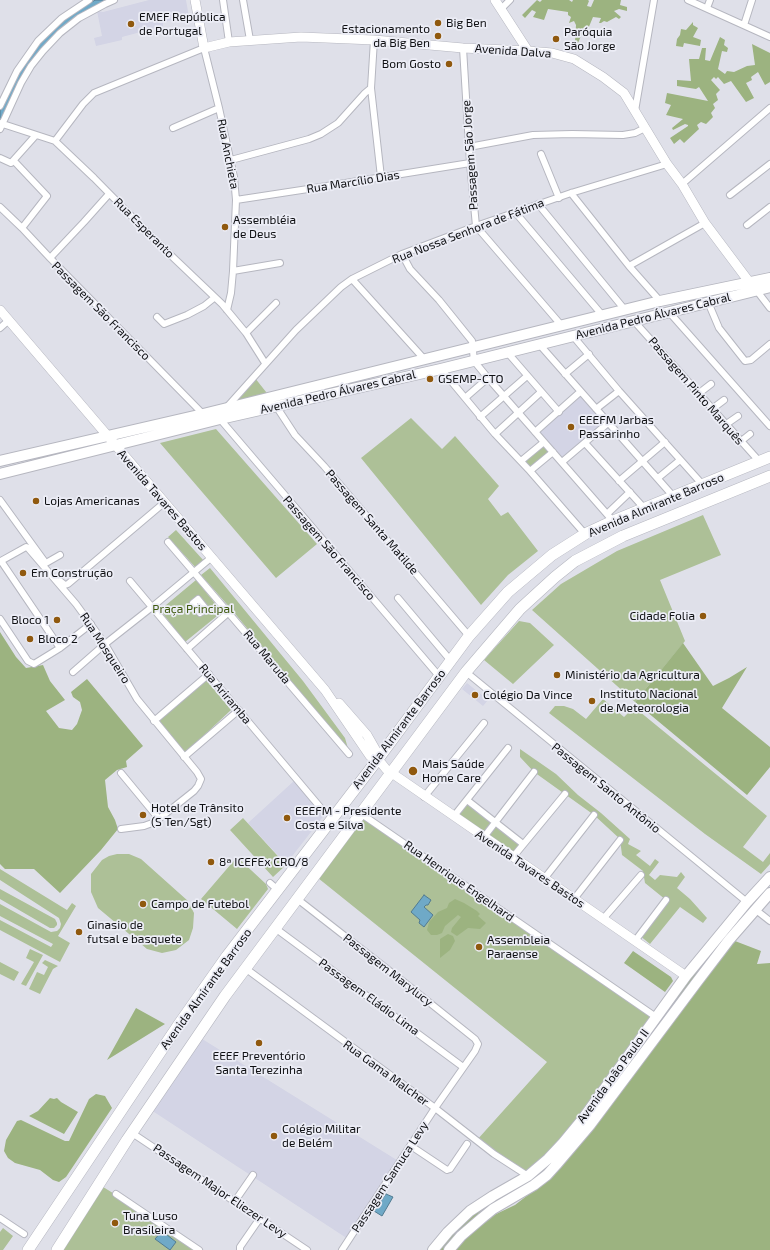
<!DOCTYPE html>
<meta charset="utf-8">
<style>
body{margin:0}
canvas{display:block;background:#dfe0e9}
</style>
<canvas width="770" height="1250"></canvas>
<script>
const ctx = document.querySelector('canvas').getContext('2d');
ctx.lineJoin = 'round';
function fill(path, color) { ctx.fillStyle = color; ctx.fill(path, 'evenodd'); }
const shape = rows => new Path2D(rows.map(r => 'M' + r).join(''));
function strokePath(path, color, width, dash) { ctx.strokeStyle = color; ctx.lineWidth = width; ctx.lineCap = dash ? 'butt' : 'round'; ctx.setLineDash(dash || []); ctx.stroke(path); }
function label(font, color, halo, rows, align = 'center') {
  ctx.font = font + ' "Exo 2",sans-serif'; ctx.lineWidth = 3.5; ctx.setLineDash([]); ctx.textBaseline = 'middle'; ctx.strokeStyle = halo; ctx.fillStyle = color; for (const [text, x, y, turn = 0] of rows) {
    ctx.save(); ctx.translate(x, y); ctx.rotate((+turn || 0) * Math.PI / 180); ctx.textAlign = isNaN(turn) ? turn : align; if (halo) ctx.strokeText(text, 0, 0); ctx.fillText(text, 0, 0); ctx.restore();
  }
}
const built = shape([
 [149,0,186,0,189,17,163,22,163,26,122,37,122,40,96,46,94,38,102,36,97,11,103,12],
 [580,395,605,422,563,459,538,432],
 [467,683,488,700,483,706,462,689],
 [295,780,325,814,286,864,248,823],
 [199,1037,400,1162,348,1239,151,1110]
]);
const green = shape([
 [255,378,270,397,227,407],
 [411,418,442,449,455,436,499,486,488,499,501,516,508,512,538,551,508,575,481,605,361,458],
 [216,429,317,544,276,578,160,443],
 [544,445,550,452,531,467,525,461],
 [703,515,721,555,660,580,685,641,635,702,532,610,561,584,617,551],
 [176,530,204,561,196,568,168,537],
 [210,568,303,681,345,738,349,752,232,610,201,575],
 [196,580,222,612,185,642,160,610],
 [519,621,530,623,554,645,513,684,484,660],
 [206,680,231,710,184,754,158,720],
 [603,699,624,717,634,707,767,816,743,847,763,862,770,853,770,864,761,874,705,834,549,713,555,706,564,706,573,709,586,719],
 [520,749,556,774,578,795,601,813,630,839,628,844,641,851,636,855,650,866,655,859,659,862,649,875,655,880,660,875,677,877,681,872,685,877,677,888,690,899,707,918,703,923,680,907,650,944,639,935,666,900,645,883,643,871,622,855,620,839,594,815,534,772,520,757],
 [468,803,493,822,483,834,458,815],
 [360,813,652,1014,579,1118,526,1175,477,1140,547,1062,313,874],
 [243,818,286,865,273,877,230,830],
 [496,825,520,845,513,853,488,835],
 [117,854,129,854,141,859,188,901,194,913,193,928,189,940,176,950,162,953,147,949,98,908,91,892,91,874,102,860,109,856],
 [237,857,266,884,268,889,237,929,201,899],
 [0,869,67,910,72,903,76,906,58,936,70,943,60,962,0,930,0,920,51,947,53,944,0,916,0,904,51,932,57,931,60,928,61,924,59,918,0,880],
 [0,889,55,919,57,923,57,925,54,928,50,928,0,899],
 [30,949,43,955,26,986,21,984,34,962,26,958],
 [45,960,58,966,53,969,40,994,29,989,37,972,44,975,48,967,42,963],
 [0,962,19,972,14,981,0,974],
 [100,1185,116,1195,198,1250,56,1250],
 [3,1228,13,1236,3,1250,0,1250,0,1232]
]);
const forest = shape([
 [537,0,540,2,542,0,569,0,572,2,573,0,588,0,589,1,587,6,591,7,594,0,621,0,620,5,627,7,627,11,619,9,614,11,621,17,619,19,616,17,607,22,604,21,601,23,599,23,601,18,593,17,588,29,586,28,584,29,578,43,575,42,576,25,574,21,569,23,571,17,568,15,568,12,548,9,544,20,533,17,536,12,532,10,525,18,522,15],
 [693,22,693,25,698,28,693,37,701,40,700,46,684,43,683,47,676,46,677,39,680,35,681,29,686,30],
 [720,37,725,40,724,45,728,48,727,52,722,51,718,69,725,74,727,71,734,72,747,66,755,65,752,44,770,53,770,82,765,85,758,72,751,77,752,80,746,83,754,98,746,102,731,81,724,84,718,77,716,79,714,77,711,80,720,90,716,94,718,100,713,104,715,108,711,113,713,117,706,124,701,122,697,125,699,129,684,143,680,139,674,144,670,138,688,126,688,125,685,124,673,130,672,128,683,119,666,115,671,105,665,103,667,93,708,101,699,87,696,89,677,86,677,80,691,81,689,59,699,59,702,48,706,48,705,60,710,61],
 [0,632,16,657,26,668,43,665,50,681,65,700,46,711,59,728,72,730,77,724,82,710,80,702,73,697,71,692,87,679,143,746,126,761,127,767,117,770,105,780,108,807,115,820,118,829,101,850,60,893,34,869,5,869,0,864],
 [683,643,713,686,729,678,747,667,722,708,770,747,770,767,747,795,635,702],
 [455,899,464,903,477,911,480,914,478,916,486,923,480,929,468,928,457,936,451,932,452,928,461,917,458,915,445,926,442,933,437,935,431,935,427,930,429,922,438,912,447,908,449,903],
 [448,934,453,936,455,941,450,950,440,958,440,939],
 [725,935,725,939,630,1066,546,1171,525,1186,488,1206,444,1250,437,1250,451,1234,480,1209,525,1183],
 [735,941,761,951,757,964,770,963,770,1250,455,1250,474,1230,494,1215,515,1205,533,1191,566,1160],
 [633,951,671,977,673,981,665,992,624,963],
 [136,1008,165,1024,107,1060],
 [96,1094,105,1096,112,1108,66,1177,59,1182,53,1180,40,1170,15,1163,8,1158,4,1151,6,1140,17,1121,21,1120,65,1141,69,1141,89,1099],
 [50,1098,54,1099,57,1098,61,1102,78,1112,64,1134,29,1116,38,1111]
]);
const water = shape([
 [95,0,107,0,80,14,61,29,40,50,20,78,0,123,0,111,4,101,18,73,39,44,65,19,95,0],
 [424,895,431,900,428,905,426,905,424,907,433,915,424,927,419,923,420,920,411,912,424,895],
 [386,1194,393,1197,382,1216,374,1211,386,1194],
 [162,1231,176,1242,170,1250,155,1239,162,1231]
]);
const street = shape([
 [223,0,229,42],
 [243,0,250,40],
 [688,0,770,37],
 [707,8,710,0],
 [501,9,510,0],
 [744,25,752,0],
 [463,48,470,163,476,226,562,326],
 [371,88,381,177],
 [0,106,17,71,38,41,62,18,89,0],
 [635,111,654,0],
 [0,123,55,141,94,178,158,243,222,304,246,333,265,363],
 [173,128,219,108],
 [0,129,21,83,31,66,43,51,60,33,79,18,105,4,114,0],
 [55,141,83,104,94,93,204,48,219,108,234,177,236,200,233,271,231,293,227,310],
 [469,147,533,135,572,134,623,135,635,133,645,128],
 [541,154,559,198],
 [0,158,11,163,36,135],
 [231,160,309,139,321,134,338,123,365,93,371,88,374,40],
 [14,161,47,196,22,228],
 [682,184,770,108],
 [571,193,629,266,660,301],
 [730,195,770,164],
 [236,200,308,189,470,163],
 [538,204,625,310],
 [0,207,22,228,50,258,203,414],
 [515,212,603,316],
 [747,225,770,207],
 [402,254,410,269,439,300,472,341,474,361,488,378,613,521],
 [50,258,84,222,109,194],
 [629,266,705,223],
 [233,271,280,263],
 [352,279,425,360],
 [757,291,770,308],
 [708,302,719,328,745,361,751,360,770,344],
 [669,312,770,426],
 [157,317,164,324,187,315,204,306,214,298],
 [634,321,759,461],
 [0,328,9,320],
 [246,333,276,303],
 [573,336,619,391,702,484],
 [539,344,673,496],
 [507,352,559,412],
 [441,369,495,434,530,471,585,534],
 [565,374,589,354],
 [698,394,711,384],
 [465,398,488,378],
 [276,406,295,435,324,466,469,636],
 [227,407,296,330,341,287,352,279,402,254,476,226,571,193,667,164],
 [596,409,619,391],
 [712,409,724,400],
 [480,417,527,376],
 [220,419,439,676],
 [725,425,738,416],
 [535,432,580,392],
 [495,434,541,392],
 [740,442,750,434],
 [585,443,644,508],
 [521,461,544,442],
 [562,462,608,423],
 [530,471,553,452],
 [658,478,680,460],
 [619,481,665,442],
 [0,500,45,562],
 [607,514,630,492],
 [168,542,349,754],
 [46,563,60,555],
 [60,581,65,585,68,584,165,502],
 [130,581,320,807],
 [398,598,451,661],
 [198,599,206,609,200,613,193,603,198,599],
 [0,619,28,661,34,664,60,648,91,624],
 [60,648,1,561,26,547,28,548,76,604,105,644,137,699,197,772,201,779,198,786,194,791,155,822,144,826,121,829],
 [187,649,229,612],
 [73,672,105,644,152,607,212,557],
 [466,672,747,902],
 [154,721,209,674],
 [184,757,239,710],
 [121,773,159,819],
 [424,797,484,723],
 [467,800,523,844],
 [360,813,656,1017],
 [454,816,508,748],
 [484,837,534,772],
 [513,857,565,794],
 [544,879,594,815],
 [270,883,278,890],
 [296,898,405,983,475,1039,478,1044,475,1051,435,1108,342,1250],
 [574,899,620,840],
 [756,910,770,921],
 [603,919,641,875],
 [275,928,463,1067],
 [635,941,666,900],
 [245,968,435,1108,494,1154,528,1176],
 [132,1133,307,1250],
 [411,1146,447,1170,450,1169,467,1144],
 [116,1194,199,1250],
 [235,1201,253,1175],
 [0,1218,24,1234],
 [240,1250,240,1247,260,1218]
]);
const secondary = shape([
 [195,0,204,48,229,42,301,37,374,40,463,48,528,51,552,53,574,59,603,77,624,93,667,164,682,184,705,223,753,287],
 [495,0,528,51],
 [0,310,325,690,370,756,378,759],
 [339,703,367,735,375,749,378,759,386,769,686,976]
]);
const primary = shape([
 [0,461,203,414,660,301,770,278],
 [0,474,220,419,441,369,770,287],
 [433,1250,448,1232,470,1211,493,1196,528,1176,548,1159,563,1143,582,1120,686,976,747,902,770,877],
 [449,1250,461,1236,482,1218,493,1209,534,1185,547,1175,556,1165,590,1125,697,982,729,940,770,893]
]);
const highway = shape([
 [28,1250,177,1027,227,956,378,759,469,636,508,592,552,555,585,534,613,521,770,457],
 [57,1250,127,1140,225,996,466,672,520,609,555,577,575,561,623,536,770,476]
]);
const markers = [
 [438,23,4,"#90590e"],
 [131,24,4,"#90590e"],
 [438,36,4,"#90590e"],
 [556,39,4,"#90590e"],
 [449,64,4,"#90590e"],
 [225,227,4,"#90590e"],
 [430,379,4,"#90590e"],
 [571,427,4,"#90590e"],
 [36,501,4,"#90590e"],
 [23,573,4,"#90590e"],
 [703,616,4,"#90590e"],
 [57,620,4,"#90590e"],
 [30,639,4,"#90590e"],
 [557,675,4,"#90590e"],
 [475,695,4,"#90590e"],
 [592,701,4,"#90590e"],
 [413,771,5,"#90590e"],
 [143,815,4,"#90590e"],
 [287,818,4,"#90590e"],
 [211,862,4,"#90590e"],
 [143,904,4,"#90590e"],
 [79,932,4,"#90590e"],
 [479,947,4,"#90590e"],
 [259,1043,4,"#90590e"],
 [274,1136,4,"#90590e"],
 [115,1223,4,"#90590e"]
];
const poiNames = [
 ["EMEF República",139,17],
 ["de Portugal",139,31],
 ["Big Ben",446,23],
 ["Estacionamento",430,29,"right"],
 ["da Big Ben",430,43,"right"],
 ["Paróquia",564,32],
 ["São Jorge",564,46],
 ["Bom Gosto",441,64,"right"],
 ["Assembléia",233,220],
 ["de Deus",233,234],
 ["GSEMP-CTO",438,379],
 ["EEEFM Jarbas",579,420],
 ["Passarinho",579,434],
 ["Lojas Americanas",44,501],
 ["Em Construção",31,573],
 ["Cidade Folia",695,616,"right"],
 ["Bloco 1",49,620,"right"],
 ["Bloco 2",38,639],
 ["Ministério da Agricultura",565,675],
 ["Instituto Nacional",600,694],
 ["de Meteorologia",600,708],
 ["Colégio Da Vince",483,695],
 ["Mais Saúde",422,764],
 ["Home Care",422,778],
 ["Hotel de Trânsito",151,808],
 ["(S Ten/Sgt)",151,822],
 ["EEEFM - Presidente",295,811],
 ["Costa e Silva",295,825],
 ["8ª ICEFEx CRO/8",219,862],
 ["Campo de Futebol",151,904],
 ["Ginasio de",87,925],
 ["futsal e basquete",87,939],
 ["Assembleia",487,940],
 ["Paraense",487,954],
 ["EEEF Preventório",259,1056,"center"],
 ["Santa Terezinha",259,1070,"center"],
 ["Colégio Militar",282,1129],
 ["de Belém",282,1143],
 ["Tuna Luso",123,1216],
 ["Brasileira",123,1230]
];
const streetNames = [
 ["Avenida Dalva",513,51,4],
 ["Rua Anchieta",228,154,79],
 ["Passagem São Jorge",470,155,-94],
 ["Rua Marcílio Dias",353,182,-9],
 ["Rua Esperanto",144,228,45],
 ["Rua Nossa Senhora de Fátima",468,231,-21],
 ["Passagem São Francisco",101,311,45],
 ["Avenida Pedro Álvares Cabral",653,316,-14],
 ["Passagem Pinto Marquês",696,391,49],
 ["Avenida Pedro Álvares Cabral",338,392,-13],
 ["Avenida Tavares Bastos",162,500,49],
 ["Avenida Almirante Barroso",656,505,-23],
 ["Passagem Santa Matilde",372,522,49],
 ["Passagem São Francisco",329,548,49],
 ["Rua Mosqueiro",105,648,57],
 ["Rua Maruda",267,657,50],
 ["Rua Ariramba",225,694,50],
 ["Avenida Almirante Barroso",399,729,-53],
 ["Passagem Santo Antônio",606,788,39],
 ["Avenida Tavares Bastos",530,869,34],
 ["Rua Henrique Engelhard",459,881,35],
 ["Passagem Marylucy",388,970,38],
 ["Avenida Almirante Barroso",206,989,-54],
 ["Passagem Eládio Lima",369,997,36],
 ["Rua Gama Malcher",386,1073,36],
 ["Avenida João Paulo II",613,1076,-54],
 ["Passagem Samuca Levy",390,1177,-57],
 ["Passagem Major Eliezer Levy",220,1191,34]
];
const parkNames = [
 ["Praça Principal",193,609]
];
fill(built, '#d3d4e5');
fill(green, '#adc097');
fill(forest, '#9cb380');
fill(water, '#6fa9c7');
strokePath(water, '#527b91', 1);
strokePath(street, '#b6b7c0', 8);
strokePath(secondary, '#b6b7c0', 10);
strokePath(primary, '#b6b7c0', 12);
strokePath(highway, '#b6b7c0', 12);
strokePath(street, '#fff', 6);
strokePath(secondary, '#fff', 9);
strokePath(primary, '#fff', 10);
strokePath(highway, '#fff', 11);
for (const [x, y, r, color] of markers) { const dot = new Path2D(); dot.arc(x, y, r, 0, 2 * Math.PI); ctx.fillStyle = color; ctx.fill(dot); strokePath(dot, '#ecedf6', 1.5); }
label('12px', '#0f1013', '#ecedf6', poiNames, 'left');
label('12px', '#0f1013', '#ecedf6', streetNames);
label('12px', '#405b0f', '#ecedf6', parkNames);
</script>
